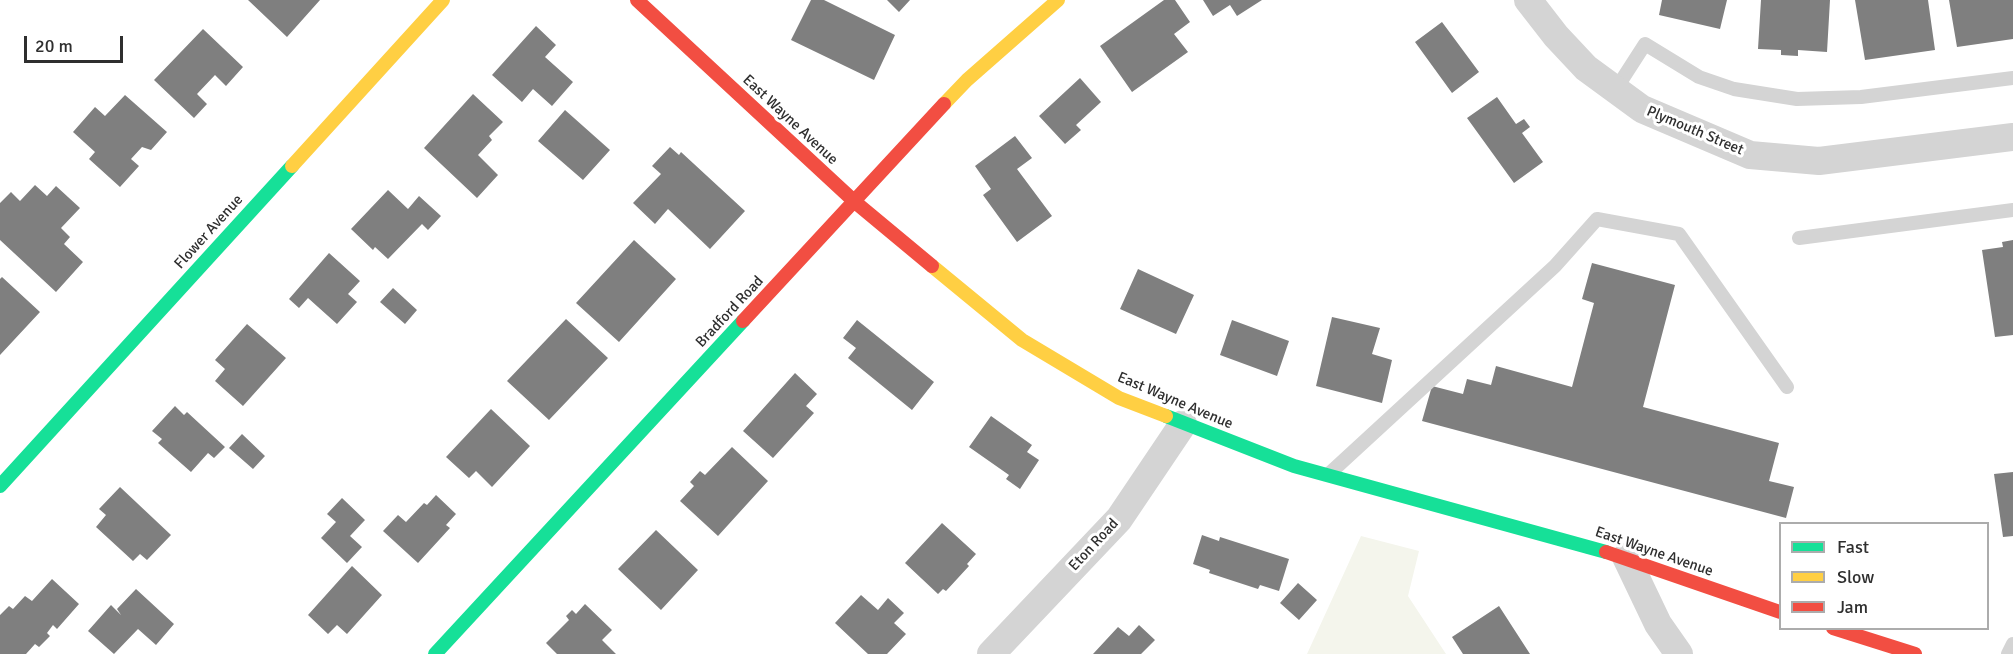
<!DOCTYPE html>
<style>
body{margin:0}
#map{position:relative;width:2013px;height:654px;overflow:hidden;background:#fff;font-family:Signika,sans-serif}
canvas{display:block}
.legend{position:absolute;left:1779px;top:522px;width:210px;height:108px;box-sizing:border-box;background:#fff;border:2px solid #acacac;margin:0;padding:8px 10px;list-style:none;font-size:18px;color:#2f2f2f}
.legend li{display:flex;align-items:center;gap:12px;height:30px}
.legend b{width:30px;border:2px solid #acacac}
.scale{position:absolute;left:24px;top:36px;width:99px;height:27px;box-sizing:border-box;border:3px solid #2f2f2f;border-top:0;padding-left:8px;font-size:18px;line-height:21px;white-space:nowrap;color:#2f2f2f;-webkit-text-stroke:4px #fff;paint-order:stroke}
</style>
<div id="map">
<canvas width="2013" height="654"></canvas>
<ul class="legend">
<li><b style="height:8px;background:#16e098"></b>Fast</li>
<li><b style="height:8px;background:#ffcf43"></b>Slow</li>
<li><b style="height:8px;background:#f24e42"></b>Jam</li>
</ul>
<div class="scale">20 m</div>
</div>
<script>
const ctx = document.querySelector('canvas').getContext('2d');
ctx.lineJoin = 'round';
function fill(path, color) { ctx.fillStyle = color; ctx.fill(path, 'evenodd'); }
const shape = rows => new Path2D(rows.map(r => 'M' + r).join(''));
function strokePath(path, color, width, dash) { ctx.strokeStyle = color; ctx.lineWidth = width; ctx.lineCap = dash ? 'butt' : 'round'; ctx.setLineDash(dash || []); ctx.stroke(path); }
function label(font, color, halo, rows, align = 'center') {
  ctx.font = font + ' Signika,sans-serif'; ctx.lineWidth = 6; ctx.setLineDash([]); ctx.textBaseline = 'middle'; ctx.strokeStyle = halo; ctx.fillStyle = color; for (const [text, x, y, turn = 0] of rows) {
    ctx.save(); ctx.translate(x, y); ctx.rotate((+turn || 0) * Math.PI / 180); ctx.textAlign = isNaN(turn) ? turn : align; if (halo) ctx.strokeText(text, 0, 0); ctx.fillText(text, 0, 0); ctx.restore();
  }
}
const green = shape([
 [1361,536,1419,551,1408,596,1446,654,1307,654]
]);
const building = shape([
 [248,0,320,0,287,37],
 [811,0,824,0,895,35,874,80,791,40],
 [887,0,910,0,899,12],
 [1164,0,1175,0,1190,22,1174,34,1188,52,1132,92,1100,46],
 [1203,0,1262,0,1237,16,1230,5,1213,16],
 [1662,0,1727,0,1720,29,1659,15],
 [1761,0,1830,0,1827,52,1798,50,1798,56,1781,55,1781,50,1758,49],
 [1855,0,1928,0,1935,50,1865,60],
 [1949,0,2013,0,2013,39,1957,47],
 [1442,22,1479,72,1452,93,1415,42],
 [536,26,556,45,545,57,573,82,552,106,533,89,522,102,492,75],
 [203,29,243,67,226,86,215,75,197,94,207,104,194,118,154,80],
 [1080,78,1101,102,1076,125,1081,130,1065,144,1039,116],
 [473,94,503,122,489,136,492,140,478,155,498,175,477,198,424,148],
 [125,95,167,132,151,150,142,147,131,159,139,166,120,187,89,159,95,152,73,132,95,107,105,116],
 [1497,97,1516,124,1524,119,1530,127,1522,133,1543,162,1514,183,1467,118],
 [565,110,610,150,583,180,538,141],
 [1015,136,1032,158,1017,169,1052,216,1017,242,983,195,991,189,975,166],
 [670,147,679,155,681,152,745,211,710,249,668,209,655,224,633,203,661,174,652,166],
 [35,185,47,196,56,186,80,208,61,228,70,237,64,244,83,262,56,292,0,240,0,203,11,192,20,201],
 [388,190,408,209,419,196,441,216,428,230,422,224,388,259,375,247,373,250,351,229],
 [634,240,676,279,619,342,576,303],
 [2013,240,2013,335,1995,337,1982,250,2003,247,2002,242],
 [329,253,360,281,348,294,357,302,337,324,308,298,299,308,289,299],
 [1592,263,1675,285,1643,407,1779,443,1769,481,1794,487,1786,518,1422,421,1432,386,1463,394,1467,379,1491,385,1496,366,1572,387,1594,303,1582,299],
 [1138,269,1194,295,1176,334,1120,309],
 [2,277,40,312,0,355,0,279],
 [393,288,417,310,405,324,380,302],
 [1332,317,1380,328,1372,354,1392,360,1382,403,1316,386],
 [566,319,608,358,549,420,507,381],
 [857,320,934,382,912,410,848,358,856,348,843,338],
 [1232,320,1289,341,1277,376,1220,355],
 [247,324,286,358,243,406,215,381,225,369,215,360],
 [795,373,817,394,806,406,814,413,773,458,743,431],
 [175,406,184,415,187,412,225,447,214,458,208,453,191,472,158,443,162,439,152,431],
 [491,409,530,446,492,487,476,471,469,478,446,457],
 [991,416,1032,445,1027,452,1039,460,1020,489,1006,479,1009,475,969,447],
 [242,434,265,456,253,469,229,448],
 [732,447,768,481,718,536,680,501,694,486,690,482,700,471,705,475],
 [2013,472,2013,536,2003,537,1994,474],
 [120,487,171,535,147,560,140,554,133,561,96,527,106,515,99,509],
 [436,495,456,514,446,525,450,528,418,563,383,531,398,515,406,522,424,503,427,505],
 [342,498,365,520,350,536,362,547,347,563,321,538,336,522,327,514],
 [942,523,976,554,967,564,969,566,946,591,943,589,938,594,905,563],
 [656,530,698,570,661,610,618,569],
 [1202,535,1219,541,1220,537,1289,559,1279,591,1260,585,1258,589,1209,573,1210,570,1193,564],
 [352,566,382,595,347,634,337,625,328,634,308,615],
 [52,579,79,604,57,629,53,625,47,633,50,636,39,647,35,644,26,654,0,654,0,615,9,606,13,609,25,596,32,601],
 [1298,583,1317,600,1299,620,1280,603],
 [136,589,174,624,156,645,138,629,114,654,88,631,111,605,121,615,117,609],
 [861,595,878,610,888,598,904,613,894,623,906,634,887,654,868,654,835,623],
 [585,604,612,630,602,640,616,654,557,654,546,643,569,620,566,616,572,610,576,614],
 [1499,606,1530,654,1463,654,1452,637],
 [1139,625,1155,640,1141,654,1093,654,1118,627,1129,636]
]);
const lane = shape([
 [1616,89,1645,44,1699,77,1734,89,1797,99,1861,97,2013,78],
 [1799,238,2013,210],
 [1330,473,1555,266,1597,219,1679,234,1787,387],
 [2008,654,2013,644]
]);
const street = shape([
 [1528,0,1556,36,1586,68,1642,109,1750,155,1819,161,2013,137],
 [1626,557,1658,624,1679,654],
 [991,654,1119,519,1183,424]
]);
const fast = shape([
 [1166,416,1294,466,1606,552],
 [0,486,292,166],
 [435,654,743,321]
]);
const slow = shape([
 [944,104,967,80,1058,0],
 [292,166,443,0],
 [932,266,1022,340,1119,398,1166,416]
]);
const jam = shape([
 [637,0,855,202,932,266],
 [743,321,944,104],
 [1606,552,1780,612],
 [1833,628,1915,654]
]);
const streetNames = [
 ["East Wayne Avenue",790,120,43],
 ["Plymouth Street",1695,131,23],
 ["Flower Avenue",209,232,-48],
 ["Bradford Road",730,312,-47],
 ["East Wayne Avenue",1175,401,23],
 ["Eton Road",1094,545,-47],
 ["East Wayne Avenue",1654,552,19]
];
fill(green, '#f4f5ec');
fill(building, '#7f7f7f');
strokePath(lane, '#d4d4d4', 14);
strokePath(street, '#d4d4d4', 28);
strokePath(fast, '#16e098', 14);
strokePath(slow, '#ffcf43', 14);
strokePath(jam, '#f24e42', 14);
label('15px', '#2f2f2f', '#fff', streetNames);
</script>
